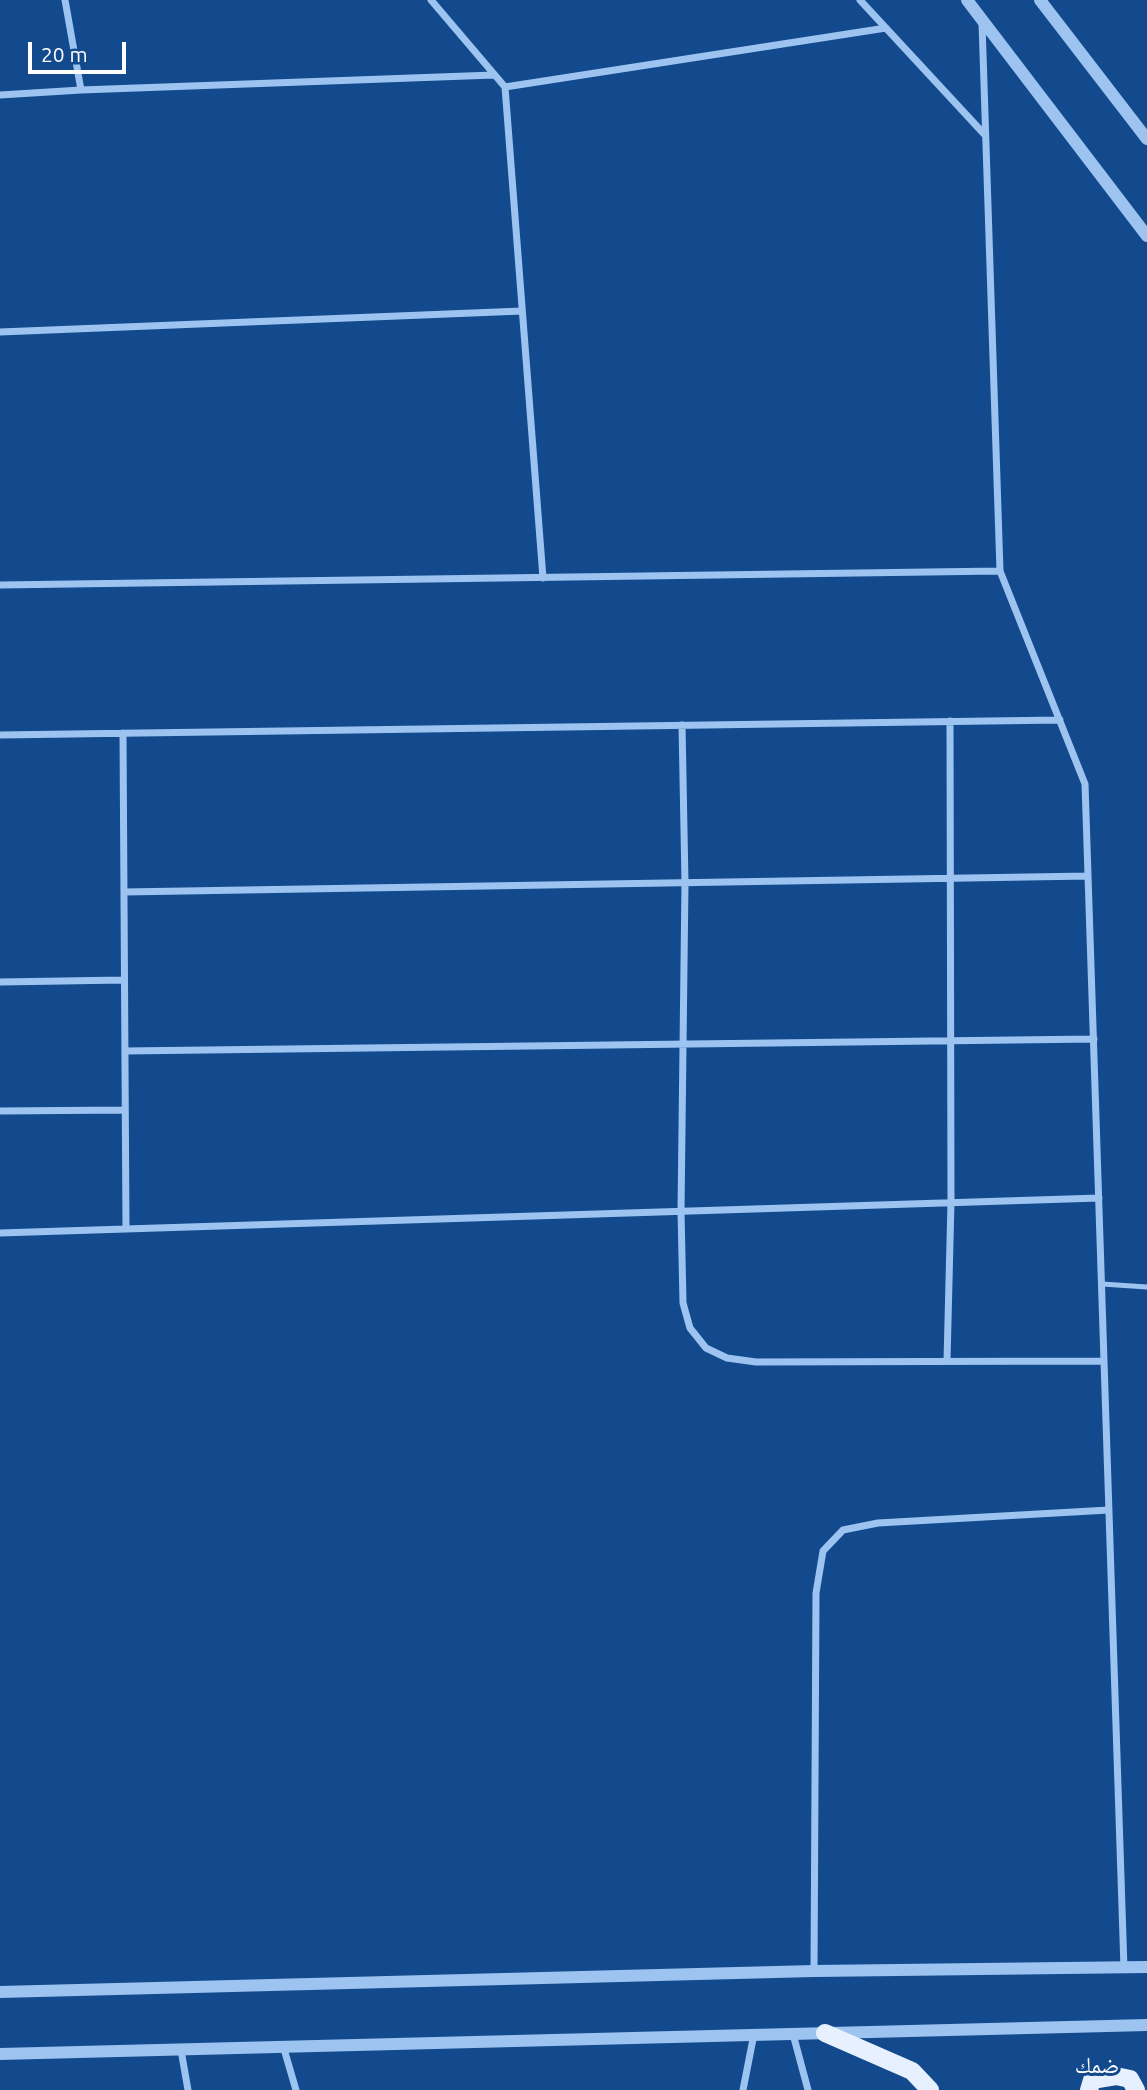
<!DOCTYPE html>
<meta charset="utf-8">
<style>
body{margin:0}
#map{position:relative;width:1147px;height:2090px;overflow:hidden;background:#134a8d;font-family:Ubuntu,sans-serif}
canvas{display:block}
.scale{position:absolute;left:28px;top:42px;width:98px;height:32px;box-sizing:border-box;border:4px solid #fff;border-top:0;padding-left:9px;font-size:21px;line-height:24px;white-space:nowrap;color:#fff;-webkit-text-stroke:5px #134a8d;paint-order:stroke}
</style>
<div id="map">
<canvas width="1147" height="2090"></canvas>
<div class="scale">20 m</div>
</div>
<script>
const ctx = document.querySelector('canvas').getContext('2d');
ctx.lineJoin = 'round';
const shape = rows => new Path2D(rows.map(r => 'M' + r).join(''));
function strokePath(path, color, width, dash) { ctx.strokeStyle = color; ctx.lineWidth = width; ctx.lineCap = dash ? 'butt' : 'round'; ctx.setLineDash(dash || []); ctx.stroke(path); }
function label(font, color, halo, rows, align = 'center') {
  ctx.font = font + ' Ubuntu,"Noto Naskh Arabic",sans-serif'; ctx.lineWidth = 6; ctx.setLineDash([]); ctx.textBaseline = 'middle'; ctx.strokeStyle = halo; ctx.fillStyle = color; for (const [text, x, y, turn = 0] of rows) {
    ctx.save(); ctx.translate(x, y); ctx.rotate((+turn || 0) * Math.PI / 180); ctx.textAlign = isNaN(turn) ? turn : align; if (halo) ctx.strokeText(text, 0, 0); ctx.fillText(text, 0, 0); ctx.restore();
  }
}
const service = shape([
 [1102,1284,1147,1287]
]);
const minor = shape([
 [65,0,81,90],
 [431,0,505,87,543,578],
 [860,0,985,135],
 [982,23,1000,571,1085,784,1124,1968],
 [505,87,886,28],
 [0,95,81,90,494,75],
 [0,332,522,311],
 [0,585,1000,571],
 [682,725,685,883,681,1211,683,1303,690,1328,706,1348,727,1358,756,1362,1104,1361],
 [123,733,126,1229],
 [0,735,1060,720],
 [124,892,1088,876],
 [0,982,124,980],
 [125,1051,1094,1039],
 [0,1111,125,1110],
 [0,1233,1099,1198],
 [947,1361,951,1202,950,721],
 [814,1971,816,1593,823,1551,843,1530,878,1523,1109,1510],
 [793,2034,808,2090],
 [284,2049,296,2090],
 [181,2050,188,2090],
 [743,2090,754,2034]
]);
const tertiary = shape([
 [967,0,1147,236],
 [1040,0,1147,139],
 [0,1992,814,1971,1147,1967],
 [0,2054,1147,2025]
]);
const primary = shape([
 [825,2033,912,2071,930,2090],
 [1089,2090,1092,2080,1116,2076,1130,2079,1136,2090]
]);
const neighbourhoodNames = [
 ["ضمك",1097,2065]
];
strokePath(service, '#9dc4f1', 5);
strokePath(minor, '#9dc4f1', 7);
strokePath(tertiary, '#9dc4f1', 12);
strokePath(primary, '#e6f0ff', 18);
label('23px', '#fff', '#134a8d', neighbourhoodNames);
</script>
